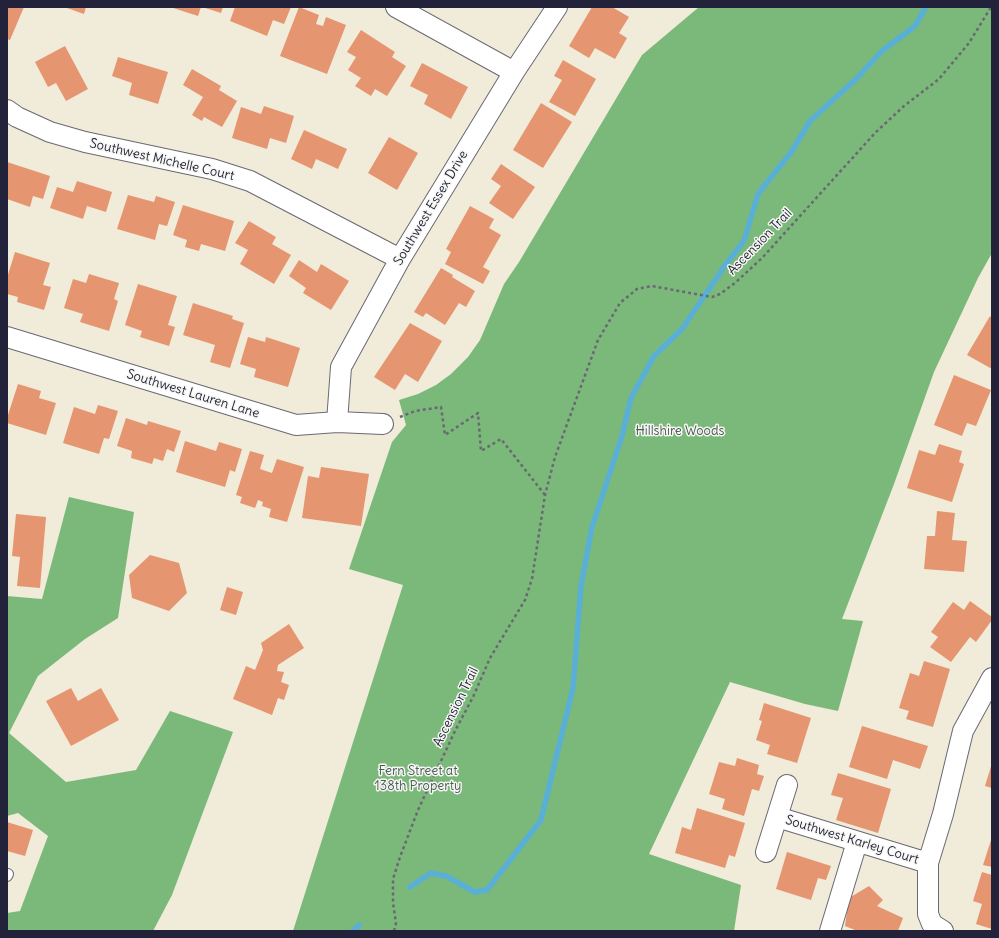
<!DOCTYPE html>
<style>
body{margin:0}
#map{position:relative;width:999px;height:938px;overflow:hidden;background:#f1ebd9;font-family:Delius,sans-serif}
canvas{display:block}
.frame{position:absolute;inset:0;border:8px solid #22223b;pointer-events:none}
</style>
<div id="map">
<canvas width="999" height="938"></canvas>
<div class="frame"></div>
</div>
<script>
const ctx = document.querySelector('canvas').getContext('2d');
ctx.lineJoin = 'round';
function fill(path, color) { ctx.fillStyle = color; ctx.fill(path, 'evenodd'); }
const shape = rows => new Path2D(rows.map(r => 'M' + r).join(''));
function strokePath(path, color, width, dash) { ctx.strokeStyle = color; ctx.lineWidth = width; ctx.lineCap = dash ? 'butt' : 'round'; ctx.setLineDash(dash || []); ctx.stroke(path); }
function label(font, color, halo, rows, align = 'center') {
  ctx.font = font + ' Delius,sans-serif'; ctx.lineWidth = 3; ctx.setLineDash([]); ctx.textBaseline = 'middle'; ctx.strokeStyle = halo; ctx.fillStyle = color; for (const [text, x, y, turn = 0] of rows) {
    ctx.save(); ctx.translate(x, y); ctx.rotate((+turn || 0) * Math.PI / 180); ctx.textAlign = isNaN(turn) ? turn : align; if (halo) ctx.strokeText(text, 0, 0); ctx.fillText(text, 0, 0); ctx.restore();
  }
}
const forest = shape([
 [699,7,992,7,992,253,978,278,934,372,894,484,842,619,863,621,838,711,805,704,730,682,649,854,741,885,734,931,293,931,403,585,349,569,392,442,406,425,399,400,418,394,436,385,451,374,468,357,480,340,504,284,519,262,642,55],
 [69,497,134,512,118,618,85,639,38,676,9,733,66,782,136,770,170,711,233,732,172,895,153,931,7,931,7,913,20,911,48,836,18,813,7,816,7,596,42,599]
]);
const stream = shape([
 [410,887,431,873,446,876,475,892,487,890,541,820,573,688,581,586,592,527,622,436,631,398,654,356,682,329,726,264,744,241,758,194,792,151,810,121,855,80,882,51,915,26,926,7],
 [353,931,359,925]
]);
const building = shape([
 [7,7,24,7,10,40,7,39],
 [64,7,86,7,84,14],
 [170,7,201,7,198,16],
 [202,7,223,7,221,13],
 [235,7,291,7,284,24,273,20,267,36,230,21],
 [299,7,319,15,316,24,323,26,326,17,346,25,327,74,280,56],
 [592,7,612,7,629,17,619,33,627,38,615,59,595,48,589,58,569,46],
 [361,30,395,52,392,57,406,66,387,96,375,89,371,96,355,86,361,78,348,70,356,57,347,52],
 [65,46,88,89,66,101,56,83,48,87,35,62],
 [118,57,168,72,158,104,129,95,132,83,112,76],
 [563,60,596,79,575,116,549,102,562,80,554,76],
 [422,63,468,87,451,119,424,104,428,95,410,86],
 [192,69,221,86,219,90,237,101,222,127,204,117,202,121,192,115,203,97,183,85],
 [541,103,572,122,543,168,513,150],
 [264,106,294,116,286,143,270,138,267,149,232,138,241,107,261,114],
 [304,130,347,149,338,169,316,159,312,169,291,159],
 [389,137,418,153,397,190,368,173],
 [7,162,50,176,43,199,33,196,30,207,7,199],
 [501,164,535,187,513,219,489,203,501,186,491,179],
 [77,181,112,192,106,212,87,206,83,219,50,208,57,187,73,192],
 [128,195,154,202,156,196,175,202,167,226,159,224,155,240,117,229],
 [183,205,234,221,225,251,201,244,199,251,185,247,187,240,173,235],
 [470,206,494,219,489,228,501,235,483,267,490,271,483,284,445,264,451,252,446,249],
 [249,221,276,237,272,244,291,255,274,284,240,264,248,250,235,243],
 [15,252,50,263,43,285,51,287,44,310,17,302,18,297,7,294,7,278],
 [299,260,317,272,321,264,349,281,331,310,303,293,306,288,289,276],
 [441,268,453,275,452,277,475,291,466,307,459,303,445,325,426,313,423,317,414,312],
 [89,274,119,283,114,299,118,301,109,331,80,322,83,314,64,308,73,279,86,283],
 [138,284,177,296,168,325,175,327,169,346,140,337,142,331,125,325],
 [193,303,233,316,232,319,244,323,230,368,210,362,215,345,183,335],
 [990,316,992,318,992,369,967,355],
 [410,323,442,341,418,382,405,374,395,390,374,377],
 [248,337,265,342,266,337,300,348,288,387,254,377,256,369,240,364],
 [954,375,991,390,976,426,967,423,962,436,934,425],
 [18,384,41,391,39,398,56,403,46,435,7,423,7,418],
 [98,405,118,411,109,439,104,438,99,454,63,443,74,407,95,414],
 [126,418,147,425,148,421,181,431,174,452,167,449,163,461,154,458,152,464,131,458,132,451,117,446],
 [185,441,216,451,219,442,242,449,235,472,230,470,225,487,176,472],
 [939,444,962,451,959,462,964,464,952,502,907,488,919,450,935,455],
 [250,451,264,455,260,469,272,473,277,459,304,467,287,522,269,517,271,509,262,506,263,502,258,500,255,508,240,503,242,497,236,495],
 [321,467,369,474,361,526,302,518,308,476,319,478],
 [937,511,955,513,952,540,967,541,964,572,924,569,927,536,935,536],
 [16,514,46,517,40,588,17,586,20,557,12,556],
 [150,555,179,563,187,593,169,611,132,598,129,575],
 [227,587,243,592,236,615,220,610],
 [970,601,992,617,992,620,976,642,970,637,951,662,930,647,938,637,931,632,953,602,964,610],
 [289,624,304,648,278,665,277,671,284,672,281,682,289,685,284,700,278,698,272,715,233,699,246,666,255,670,263,650,261,643],
 [924,661,950,669,933,727,906,719,909,711,899,708,910,673,919,676],
 [71,688,78,701,101,688,119,720,71,746,46,701],
 [764,703,811,718,797,763,767,754,770,745,756,740,762,721,759,720],
 [862,726,928,746,920,769,893,760,887,779,849,767],
 [737,758,759,765,757,774,764,776,759,791,752,789,744,816,722,809,725,799,709,794,719,762,735,766],
 [992,763,992,788,985,786],
 [838,773,891,789,878,833,836,820,843,798,831,795],
 [697,808,745,823,735,857,729,855,725,868,675,853,682,827,691,830],
 [7,822,33,830,25,856,7,851],
 [992,837,992,867,983,865],
 [787,852,831,866,826,880,818,878,811,900,776,889],
 [982,872,992,875,992,929,976,924,982,904,973,901],
 [869,886,883,900,877,906,903,918,898,931,854,931,855,930,845,926,849,898]
]);
const path = shape([
 [400,417,415,411,441,407,445,435,478,413,481,451,501,439,545,495],
 [394,931,396,923,393,903,393,879,400,857,418,810,455,731,473,697,490,658,525,600,532,579,545,495,555,457,598,340,620,303,637,289,652,286,712,297,720,294,735,283,762,258,875,133,904,106,939,79,969,43,991,7]
]);
const service = shape([
 [7,876,8,874]
]);
const minor = shape([
 [396,7,514,72],
 [7,110,17,117,50,132,85,142,212,169,250,181,400,259],
 [7,337,296,425,337,422,383,424],
 [337,422,341,367,400,259,514,72,557,7],
 [777,817,787,785],
 [766,852,777,817,928,863],
 [830,931,857,842],
 [943,931,932,924,928,914,928,863,943,814,963,731,992,678]
]);
const streetNames = [
 ["Southwest Michelle Court",162,160,13],
 ["Southwest Essex Drive",431,208,-59],
 ["Ascension Trail",760,242,-46],
 ["Southwest Lauren Lane",193,394,17],
 ["Ascension Trail",456,707,-64],
 ["Southwest Karley Court",852,840,17]
];
const parkNames = [
 ["Hillshire Woods",680,431],
 ["Fern Street at",418,771],
 ["138th Property",418,786]
];
fill(forest, '#7bb97a');
strokePath(stream, '#5aafd6', 5.5);
fill(building, '#e59570');
strokePath(service, '#6a6872', 12);
strokePath(minor, '#6a6872', 22);
strokePath(path, '#6a6872', 2.5, [3, 3]);
strokePath(service, '#fff', 10);
strokePath(minor, '#fff', 20);
label('13px', '#22223b', '#f6f6f2', streetNames);
label('13px', '#465954', '#f6f6f2', parkNames);
</script>
